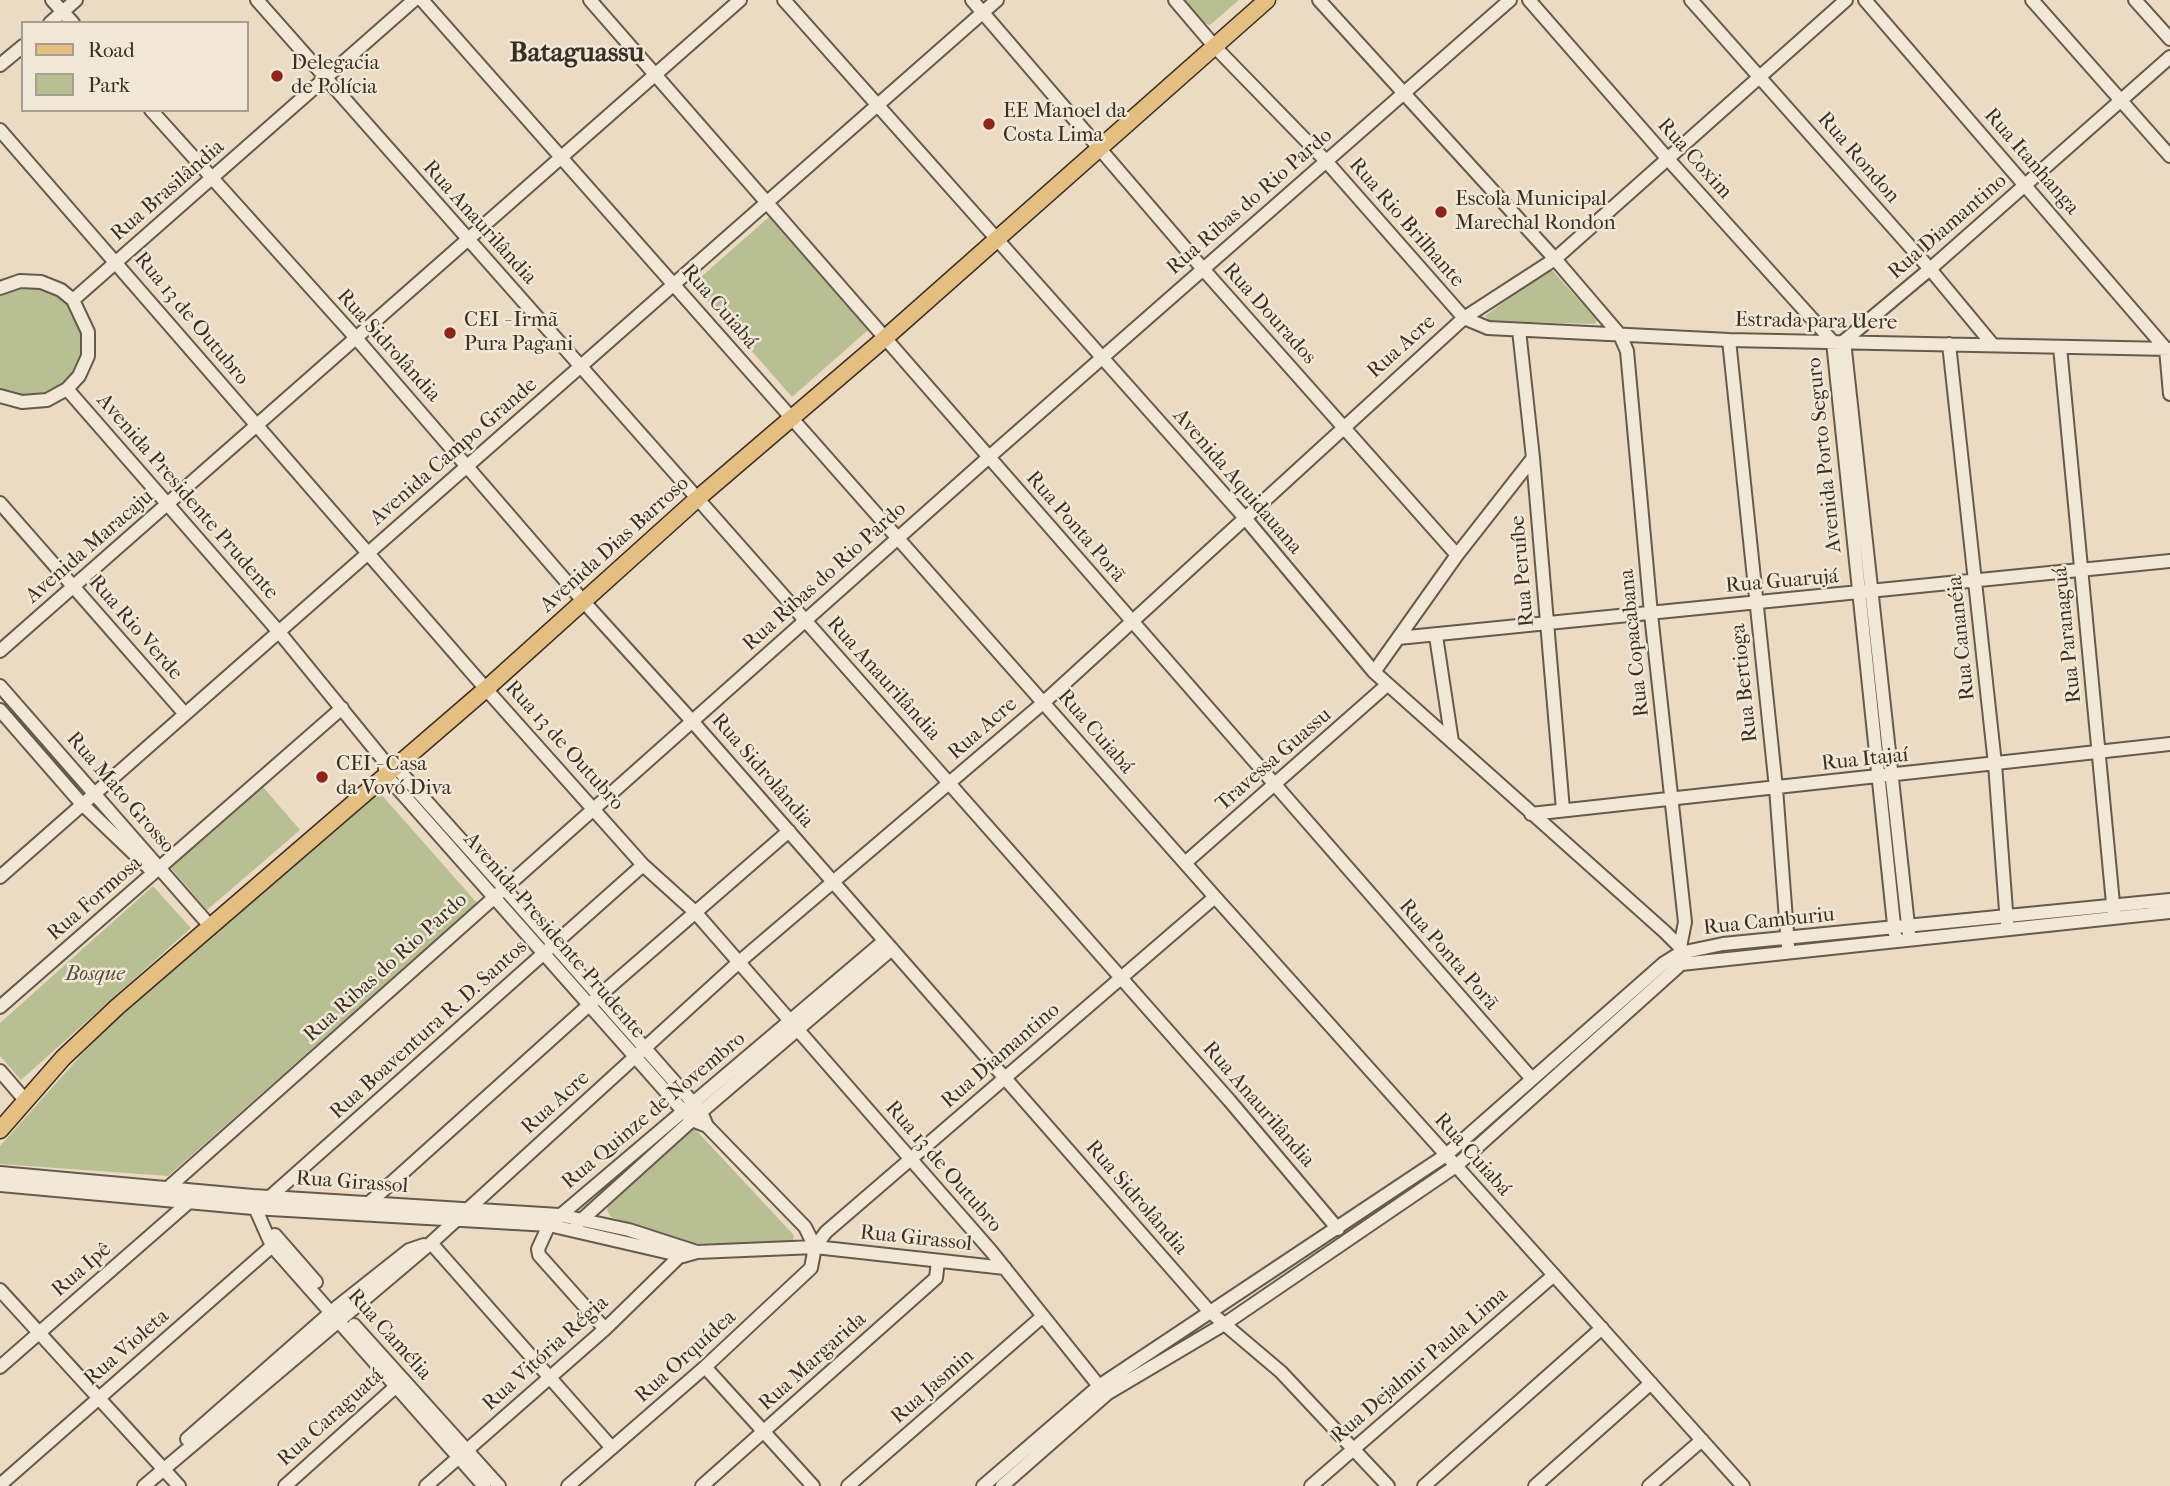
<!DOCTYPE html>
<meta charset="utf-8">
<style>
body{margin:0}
#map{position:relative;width:2170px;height:1486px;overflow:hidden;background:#eadbc2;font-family:"IM FELL French Canon",serif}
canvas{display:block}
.legend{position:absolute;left:21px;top:21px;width:228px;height:91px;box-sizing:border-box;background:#f1e8d7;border:2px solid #a89e8f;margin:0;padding:9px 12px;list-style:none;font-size:21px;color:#3b2e24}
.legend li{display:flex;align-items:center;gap:14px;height:35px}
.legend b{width:35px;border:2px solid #a89e8f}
</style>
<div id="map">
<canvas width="2170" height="1486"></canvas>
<ul class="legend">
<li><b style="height:9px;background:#e5be81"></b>Road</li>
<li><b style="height:19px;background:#b8c093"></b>Park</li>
</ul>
</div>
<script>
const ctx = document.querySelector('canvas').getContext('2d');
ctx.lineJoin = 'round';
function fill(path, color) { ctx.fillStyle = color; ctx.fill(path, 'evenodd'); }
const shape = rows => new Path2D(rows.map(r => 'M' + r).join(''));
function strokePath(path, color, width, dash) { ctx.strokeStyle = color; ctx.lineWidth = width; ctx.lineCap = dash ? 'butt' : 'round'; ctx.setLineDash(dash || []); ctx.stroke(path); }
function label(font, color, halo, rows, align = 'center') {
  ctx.font = font + ' "IM FELL French Canon",serif'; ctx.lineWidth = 5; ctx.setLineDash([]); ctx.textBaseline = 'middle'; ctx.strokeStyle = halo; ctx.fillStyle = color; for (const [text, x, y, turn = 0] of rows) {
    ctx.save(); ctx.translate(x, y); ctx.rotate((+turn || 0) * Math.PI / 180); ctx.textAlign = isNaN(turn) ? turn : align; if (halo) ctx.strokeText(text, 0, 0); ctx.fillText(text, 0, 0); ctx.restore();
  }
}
const green = shape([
 [1184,0,1239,0,1210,25,1204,23],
 [769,217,868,330,792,397,693,284],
 [1550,268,1597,320,1595,324,1490,321,1485,316],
 [20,286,40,287,58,294,70,303,84,333,83,355,75,373,64,385,45,395,23,398,0,390,0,293],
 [263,787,300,830,207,910,170,867],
 [380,793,477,903,168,1176,0,1164,0,1146,82,1054,124,1012],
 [153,886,191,928,21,1080,0,1056,0,1023],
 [694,1128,791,1232,794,1236,792,1242,691,1244,611,1217,607,1210,608,1203]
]);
const minor = shape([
 [52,0,73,23],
 [257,0,1229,1100,1338,1229],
 [422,0,1215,897,1743,1486],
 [590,0,1532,1079],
 [784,0,1245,518,1374,672,1665,932,1680,947,1681,960],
 [972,0,1203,269,1457,555],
 [1175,0,1215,47,1326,161,1464,318,1488,328,1729,340,2170,349],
 [1319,0,1555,259,1620,335,1627,351,1651,614,1685,922,1680,947],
 [1529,0,1667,158,1833,342,1895,934],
 [1691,0,1930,269,1993,345],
 [1865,0,2166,349,2170,394],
 [2032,0,2170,156],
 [2135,0,2170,39],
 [50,23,76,0],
 [0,65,23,46],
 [151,110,356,338,584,602,692,721,1209,1311,1281,1372,1388,1486],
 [0,130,486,689,643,865,695,912,991,1251,1099,1386],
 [0,288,20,281,41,282,61,290,73,300,88,332,88,356,79,376,67,389,47,400,22,402,0,396],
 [73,300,414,0],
 [1519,330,1533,458,1563,810],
 [1729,340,1776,788,1788,946],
 [1949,344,1995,764,2007,924],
 [2060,347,2114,914],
 [67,389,279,632,385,762,395,766,504,888,701,1112,707,1126,805,1227,815,1247],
 [0,503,185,714],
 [1436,636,1452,742],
 [1398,638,2170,561],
 [0,651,740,0],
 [1374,672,1457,555,1533,458],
 [0,686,210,926],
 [0,710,81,803,151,870],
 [385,769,385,774,684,1112,692,1120,707,1126],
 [1531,814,2170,744],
 [1185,863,1387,685],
 [0,877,997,0],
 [1909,934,1844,341,1930,269,2170,57],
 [0,1007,342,708],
 [0,1071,25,1100],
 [0,1173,253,1196,559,1215,629,1230,697,1252],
 [0,1185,253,1208,549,1225,683,1256,697,1252,815,1247,1005,1268],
 [169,1187,989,457,1510,0],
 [271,1196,643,865],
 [253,1203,272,1246,484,1486],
 [369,1203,599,996,789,831],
 [577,1224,701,1112,892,949],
 [275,1235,316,1282],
 [431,1243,612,1448],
 [0,1290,179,1486],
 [354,1325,499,1486],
 [605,1329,539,1255,538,1249,549,1225,884,941],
 [0,1367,189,1202],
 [705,1367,813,1486],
 [187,1439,337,1307,409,1250,424,1245],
 [0,1485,279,1240],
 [144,1486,431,1243,739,962,1043,703,1464,318,1555,259,1846,0],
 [285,1486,402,1381],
 [426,1486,605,1329,684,1252],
 [568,1486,705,1367,811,1268,815,1247,826,1232,1215,897],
 [702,1486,936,1278,938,1261],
 [848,1486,1043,1316],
 [983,1486,1099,1386,1446,1155,1664,963,1680,953,1723,944,2170,900],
 [1002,1486,1108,1393,1226,1323,1456,1166,1681,964,2170,912],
 [1311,1486,1554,1275],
 [1424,1486,1602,1328],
 [1535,1486,1651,1383],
 [1649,1486,1702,1440]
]);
const major = shape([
 [0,1130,63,1058,117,1007,486,689,697,499,884,339,1267,0]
]);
const markers = [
 [277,76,7,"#8f2418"],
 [989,124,7,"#8f2418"],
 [1441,212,7,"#8f2418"],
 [450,333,7,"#8f2418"],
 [322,777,7,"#8f2418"]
];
const poiNames = [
 ["Delegacia",291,64],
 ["de Polícia",291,88],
 ["EE Manoel da",1003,112],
 ["Costa Lima",1003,136],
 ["Escola Municipal",1455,200],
 ["Marechal Rondon",1455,224],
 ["CEI - Irmã",464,321],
 ["Pura Pagani",464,345],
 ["CEI - Casa",336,765],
 ["da Vovó Diva",336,789]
];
const streetNames = [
 ["Rua Rondon",1858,158,49],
 ["Rua Coxim",1694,159,48],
 ["Rua Itanhanga",2031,162,49],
 ["Rua Brasilândia",168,191,-41],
 ["Rua Ribas do Rio Pardo",1250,202,-41],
 ["Rua Anaurilândia",479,223,48],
 ["Rua Rio Brilhante",1406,223,49],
 ["Rua Diamantino",1948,227,-41],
 ["Rua Cuiabá",719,307,49],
 ["Rua Dourados",1269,314,48],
 ["Rua 13 de Outubro",191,319,50],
 ["Estrada para Uere",1816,322,1],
 ["Rua Sidrolândia",388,346,48],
 ["Rua Acre",1402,347,-42],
 ["Avenida Campo Grande",454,452,-41],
 ["Avenida Porto Seguro",1825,455,-96],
 ["Avenida Aquidauana",1237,482,49],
 ["Avenida Presidente Prudente",187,497,49],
 ["Rua Ponta Porã",1075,527,49],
 ["Avenida Dias Barroso",615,545,-42],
 ["Avenida Maracaju",90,547,-41],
 ["Rua Peruíbe",1523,571,-95],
 ["Rua Ribas do Rio Pardo",825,577,-42],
 ["Rua Guarujá",1782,582,-5],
 ["Rua Rio Verde",135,628,49],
 ["Rua Paranaguá",2068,635,-96],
 ["Rua Cananéia",1962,638,-96],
 ["Rua Copacabana",1635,643,-96],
 ["Rua Anaurilândia",883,679,48],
 ["Rua Bertioga",1745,683,-96],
 ["Rua Acre",983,729,-41],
 ["Rua Cuiabá",1095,732,49],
 ["Rua 13 de Outubro",564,746,48],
 ["Travessa Guassu",1274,760,-41],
 ["Rua Itajaí",1865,760,-6],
 ["Rua Sidrolândia",762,771,49],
 ["Rua Mato Grosso",120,793,49],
 ["Rua Formosa",95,899,-41],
 ["Rua Camburiu",1769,922,-6],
 ["Avenida Presidente Prudente",554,936,49],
 ["Rua Ponta Porã",1448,955,49],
 ["Rua Ribas do Rio Pardo",386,968,-42],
 ["Rua Boaventura R. D. Santos",429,1030,-42],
 ["Rua Diamantino",1001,1056,-41],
 ["Rua Acre",556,1103,-42],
 ["Rua Anaurilândia",1258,1105,49],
 ["Rua Quinze de Novembro",654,1111,-40],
 ["Rua Cuiabá",1472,1155,48],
 ["Rua 13 de Outubro",943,1167,49],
 ["Rua Girassol",352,1183,4],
 ["Rua Sidrolândia",1136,1198,49],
 ["Rua Girassol",916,1239,6],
 ["Rua Ipê",82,1270,-41],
 ["Rua Camélia",389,1335,48],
 ["Rua Violeta",127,1348,-41],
 ["Rua Vitória Régia",546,1354,-42],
 ["Rua Orquídea",686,1357,-42],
 ["Rua Margarida",813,1362,-42],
 ["Rua Dejalmir Paula Lima",1420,1366,-41],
 ["Rua Jasmin",933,1387,-41],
 ["Rua Caraguatá",331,1418,-42]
];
const parkNames = [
 ["Bosque",95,975]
];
const districtNames = [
 ["Bataguassu",577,54]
];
fill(green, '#b8c093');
strokePath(minor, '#67594c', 16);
strokePath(major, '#3b2e24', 19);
strokePath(minor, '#f1e8d7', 12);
strokePath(major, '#e5be81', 16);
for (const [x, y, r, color] of markers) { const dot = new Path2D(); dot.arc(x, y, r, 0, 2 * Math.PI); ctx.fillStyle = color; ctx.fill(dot); strokePath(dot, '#f1e8d7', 2.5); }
label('21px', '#3b2e24', '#f1e8d7', poiNames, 'left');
label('21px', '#3b2e24', '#f1e8d7', streetNames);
label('italic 21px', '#544b3a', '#f1e8d7', parkNames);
label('bold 28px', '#3b2e24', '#f1e8d7', districtNames);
</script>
